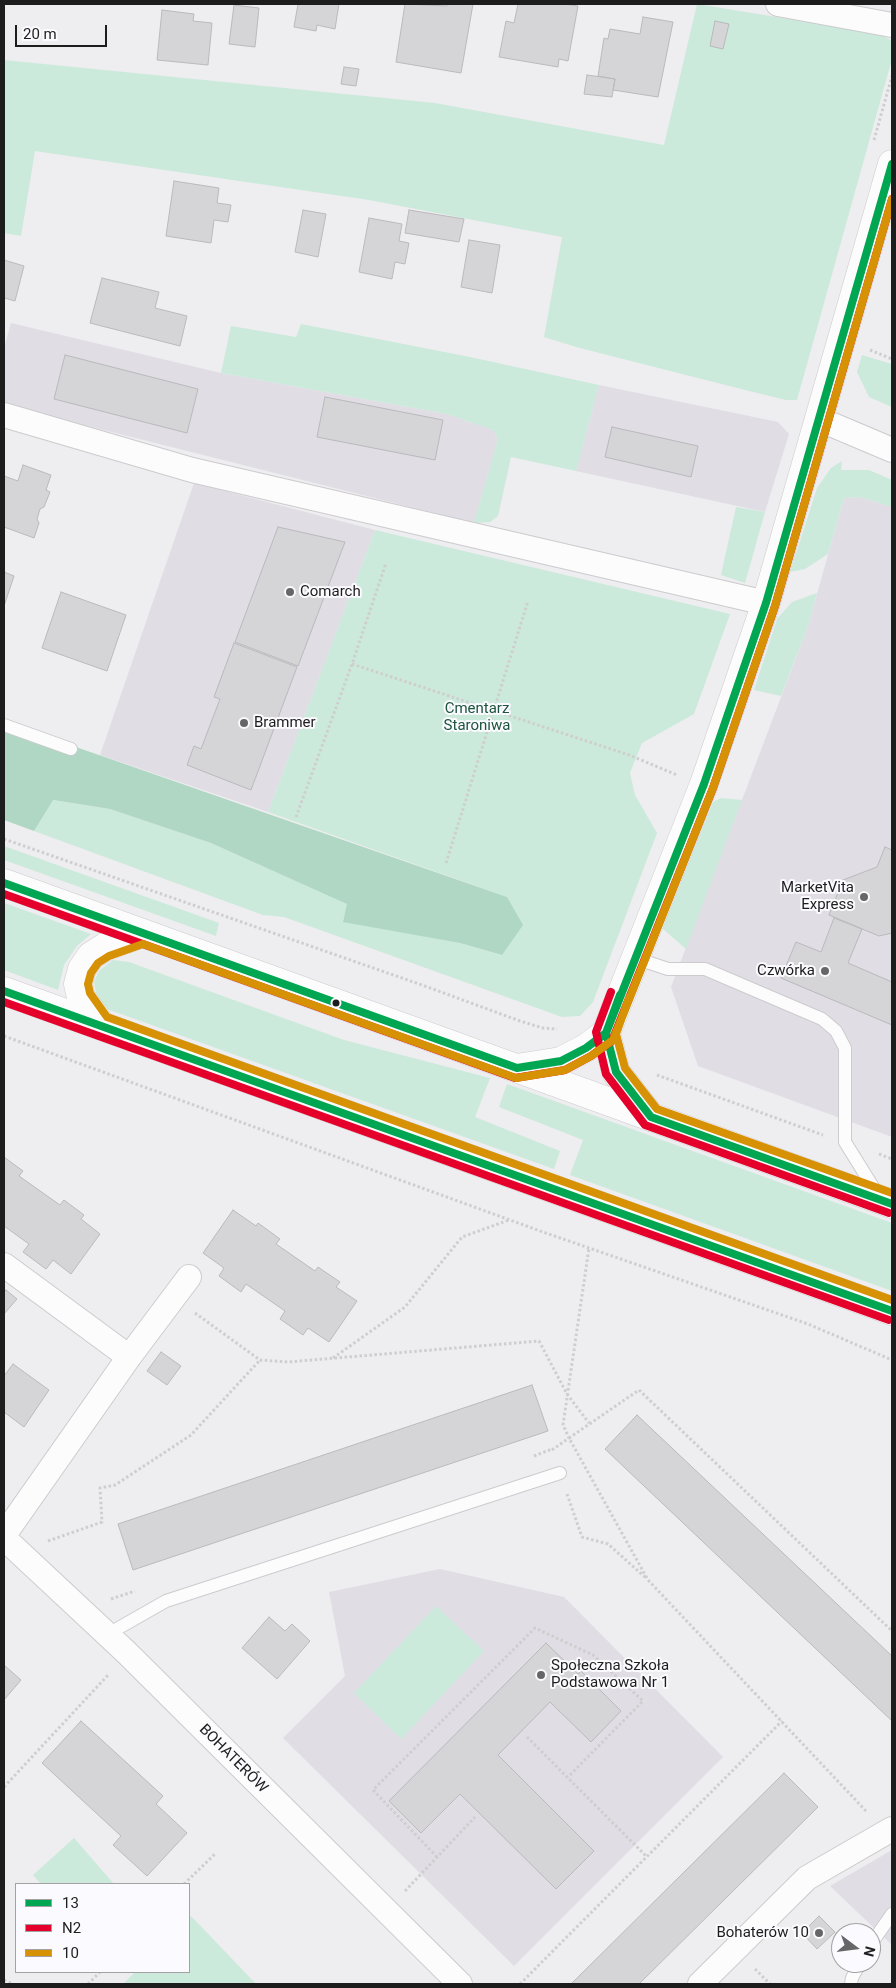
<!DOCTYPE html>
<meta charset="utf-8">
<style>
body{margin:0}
#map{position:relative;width:896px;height:1988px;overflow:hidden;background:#eeedf0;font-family:Roboto,sans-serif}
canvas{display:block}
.frame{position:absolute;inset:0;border:5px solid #1d1d1e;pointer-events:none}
.legend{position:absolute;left:15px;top:1883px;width:175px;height:90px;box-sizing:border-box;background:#fbfafe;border:1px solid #a2a2a4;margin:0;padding:6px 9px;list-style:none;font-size:15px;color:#1d1d1e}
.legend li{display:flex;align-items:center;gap:10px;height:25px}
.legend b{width:25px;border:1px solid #a2a2a4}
.north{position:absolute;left:831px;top:1923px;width:50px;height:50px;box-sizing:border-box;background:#fbfafe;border:1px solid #a2a2a4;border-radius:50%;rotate:105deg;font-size:14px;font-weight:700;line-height:20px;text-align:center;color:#1d1d1e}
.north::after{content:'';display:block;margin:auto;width:18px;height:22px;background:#666668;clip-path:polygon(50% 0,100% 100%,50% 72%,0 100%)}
.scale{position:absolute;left:15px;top:25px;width:92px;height:22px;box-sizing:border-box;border:2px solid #1d1d1e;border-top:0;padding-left:6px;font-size:15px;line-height:18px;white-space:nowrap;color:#1d1d1e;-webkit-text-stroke:4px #fbfafe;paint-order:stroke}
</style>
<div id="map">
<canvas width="896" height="1988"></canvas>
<div class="frame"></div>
<ul class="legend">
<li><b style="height:6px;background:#00a651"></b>13</li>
<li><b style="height:6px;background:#e4002b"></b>N2</li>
<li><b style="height:6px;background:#d69104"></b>10</li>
</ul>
<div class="north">N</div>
<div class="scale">20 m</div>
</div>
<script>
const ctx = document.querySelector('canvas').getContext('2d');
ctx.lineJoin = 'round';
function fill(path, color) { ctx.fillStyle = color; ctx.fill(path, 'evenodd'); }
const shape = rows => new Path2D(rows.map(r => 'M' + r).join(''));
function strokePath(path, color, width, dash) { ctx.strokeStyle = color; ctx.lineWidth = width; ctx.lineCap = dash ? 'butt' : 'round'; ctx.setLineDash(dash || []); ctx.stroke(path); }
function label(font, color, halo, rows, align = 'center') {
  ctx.font = font + ' Roboto,sans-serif'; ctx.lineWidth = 4; ctx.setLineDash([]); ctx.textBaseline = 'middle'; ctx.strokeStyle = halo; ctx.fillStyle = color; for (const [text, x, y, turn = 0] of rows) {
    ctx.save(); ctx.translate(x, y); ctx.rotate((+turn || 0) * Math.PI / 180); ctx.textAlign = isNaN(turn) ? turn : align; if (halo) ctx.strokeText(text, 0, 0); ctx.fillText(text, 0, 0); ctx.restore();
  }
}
const built = shape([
 [11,323,221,373,447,414,493,430,498,439,474,523,4,405,4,348],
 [599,385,778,422,789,434,765,512,576,471],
 [194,483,375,530,268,812,100,755],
 [860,497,892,507,892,1137,698,1066,671,987,808,626,844,498],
 [440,1569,564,1597,723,1757,514,1966,283,1738,345,1676,329,1592],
 [892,1850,892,1945,830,1886]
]);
const green = shape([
 [697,4,880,34,892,41,892,59,797,400,786,400,745,390,576,347,544,337,562,237,369,200,35,151,21,236,4,233,4,60,435,103,664,145],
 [301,324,470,357,599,385,576,471,511,457,498,516,490,522,474,523,498,439,493,430,447,414,221,373,231,326,296,337],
 [862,355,892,364,892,407,869,397,857,372],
 [842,461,841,470,869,470,892,480,892,507,860,497,844,498,828,554,805,569,790,572,817,488,831,468],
 [736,507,765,512,745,583,721,575],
 [375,530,730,614,694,714,642,743,630,773,635,795,657,833,593,1002,580,1016,562,1017,284,917,263,915,34,831,52,800,110,809,211,843,348,904,343,921,460,943,502,955,507,897,268,812],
 [817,593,808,626,781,696,754,690,777,619,792,602],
 [721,798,742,800,686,949,662,928,713,802],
 [4,846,219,923,216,936,4,860],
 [4,903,91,934,77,946,64,965,58,990,4,970],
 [113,960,129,962,344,1040,490,1078,475,1117,560,1151,554,1169,107,1009,97,997,94,982,99,971],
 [507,1084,892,1223,892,1291,570,1175,583,1140,499,1107],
 [436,1606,484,1651,401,1739,354,1693],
 [74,1838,114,1884,41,1884,33,1875],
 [191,1916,256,1984,123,1984,135,1972,189,1972,189,1919]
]);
const forest = shape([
 [4,722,507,897,523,925,502,955,460,943,343,922,347,904,211,843,110,809,53,800,34,831,4,820]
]);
const building = shape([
 [298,4,339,4,335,29,317,25,316,31,294,27,298,4],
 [405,4,447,6,447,4,473,4,461,73,396,62,405,4],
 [518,4,564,4,578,6,568,61,559,59,558,67,499,57,506,21,514,23,518,4],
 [234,5,259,8,255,47,229,44,234,5],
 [162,10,194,14,193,21,212,23,208,65,157,60,162,10],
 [643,17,673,22,658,97,613,90,615,79,598,76,604,38,608,39,610,29,640,34,643,17],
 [715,21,729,24,723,49,710,46,715,21],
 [344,67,359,69,356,86,341,84,344,67],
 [587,75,615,79,612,97,584,94,587,75],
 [174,181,219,188,217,203,231,205,228,222,214,220,211,243,166,236,174,181],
 [303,210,326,214,318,257,295,252,303,210],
 [409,210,464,219,459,242,405,233,409,210],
 [369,218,402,224,399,241,409,243,405,264,395,262,392,279,359,272,369,218],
 [469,240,500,245,492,293,461,287,469,240],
 [4,260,24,266,15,301,4,298,4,260],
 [102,278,159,292,155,308,187,316,180,346,90,323,102,278],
 [65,355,198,389,187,433,54,399,65,355],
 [325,397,443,420,435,460,317,437,325,397],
 [612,427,698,446,691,477,605,457,612,427],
 [23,465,51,475,46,490,50,492,44,507,40,509,37,519,39,523,34,538,4,527,4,476,18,481,23,465],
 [278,527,345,542,298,666,235,642,278,527],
 [4,572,14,576,4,606,4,572],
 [61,592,126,615,107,671,42,648,61,592],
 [234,643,297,667,251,790,187,765,194,746,201,749,220,699,214,697,234,643],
 [885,847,892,850,892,933,879,936,829,915,843,880,877,867,885,847],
 [834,918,862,929,848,963,892,982,892,1025,781,978,796,942,821,952,834,918],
 [4,1157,23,1171,19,1176,60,1205,64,1200,84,1215,81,1219,100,1234,71,1274,53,1260,46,1269,23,1252,29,1244,4,1226,4,1157],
 [233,1210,256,1226,258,1223,280,1239,276,1244,315,1271,318,1267,340,1282,336,1287,357,1301,329,1342,308,1328,303,1335,280,1319,285,1311,246,1284,241,1292,219,1276,224,1268,203,1253,233,1210],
 [6,1290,17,1299,4,1314,4,1293,6,1290],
 [161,1352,181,1366,167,1385,147,1371,161,1352],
 [13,1364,49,1390,24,1427,4,1412,4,1376,13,1364],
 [532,1385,548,1431,133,1570,118,1524,532,1385],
 [637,1415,892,1656,892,1721,605,1449,637,1415],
 [269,1617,285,1631,292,1624,310,1641,277,1679,242,1648,269,1617],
 [546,1643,578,1674,581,1671,621,1711,591,1742,550,1702,498,1755,594,1851,556,1889,460,1794,421,1833,389,1801,546,1643],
 [4,1665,21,1680,4,1700,4,1665],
 [81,1721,163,1796,156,1804,187,1833,147,1876,113,1845,121,1836,42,1763,81,1721],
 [784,1773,818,1807,639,1984,571,1984,784,1773],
 [819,1916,835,1932,817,1949,802,1933,819,1916]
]);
const path = shape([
 [874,140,892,76],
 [870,350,892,359],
 [352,664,629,755,677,775],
 [296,817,352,664,386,563],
 [4,839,422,985,520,1021,543,1028,557,1029],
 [446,863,528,601],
 [4,1036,543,1232,808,1324,892,1360],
 [657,1075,823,1135],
 [879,1154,892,1159],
 [195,1313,260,1360,288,1362,539,1341,567,1394,589,1423],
 [333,1358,405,1307,462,1237,509,1220],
 [552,1450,569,1438,563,1425,589,1248],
 [534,1456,552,1449],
 [567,1494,582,1537,608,1544,646,1578],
 [48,1541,102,1522,100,1488,115,1485,191,1435,260,1360],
 [111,1599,135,1591],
 [527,1737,647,1857],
 [4,1787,109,1674],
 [866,1811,648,1580,569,1438,639,1390,892,1631],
 [437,1857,373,1790,535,1628,593,1655,643,1701,568,1777],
 [184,1884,215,1854],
 [405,1891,475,1817],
 [755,1969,770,1984],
 [4,1980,13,1984],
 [88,1984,100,1972],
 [520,1984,782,1721]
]);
const service = shape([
 [4,725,71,749],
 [635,958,668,969,705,969,822,1019,836,1031,845,1048,845,1142,878,1195],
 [108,1634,166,1601,560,1473],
 [871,1944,892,1914],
 [851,1984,852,1978,860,1963]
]);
const minor = shape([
 [778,4,892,25],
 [4,415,192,470,766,603],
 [821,420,892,450],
 [4,1265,129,1357],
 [4,1535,129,1357,189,1277],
 [4,1538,126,1652,460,1984],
 [700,1984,807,1878,892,1829]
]);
const tertiary = shape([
 [606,1033,616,1072,651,1117],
 [517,1068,561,1061,586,1048,606,1033,704,784,766,603,892,164]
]);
const primary = shape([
 [4,883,892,1204],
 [4,991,892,1311],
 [101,1025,81,997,78,984,82,969,91,956,105,947,143,933]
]);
const bus1 = shape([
 [4,883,517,1068,561,1061,586,1048,606,1033,704,784,766,603,892,164],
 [4,991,892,1311],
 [620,995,606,1033,616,1072,651,1117,892,1204]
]);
const bus2 = shape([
 [4,894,515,1078,565,1070,591,1056,612,1041,713,788,775,606,892,199],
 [611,992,596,1032,606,1074,645,1125,889,1213],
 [4,1002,889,1320]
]);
const bus3 = shape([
 [892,199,775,606,713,788,613,1040,591,1056,565,1070,516,1078,143,944,109,956,98,963,91,973,88,984,90,993,107,1017,892,1300],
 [629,998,616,1034,625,1068,657,1109,892,1193]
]);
const markers = [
 [290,592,5,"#666668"],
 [244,723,5,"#666668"],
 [864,897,5,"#666668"],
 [825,971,5,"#666668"],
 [336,1003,4.5,"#1d1d1e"],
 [541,1675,5,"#666668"],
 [819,1933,5,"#666668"]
];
const poiNames = [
 ["Comarch",300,592],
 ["Brammer",254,723],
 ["MarketVita",854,888,"right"],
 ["Express",854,905,"right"],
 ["Czwórka",815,971,"right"],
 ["Społeczna Szkoła",551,1666],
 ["Podstawowa Nr 1",551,1683],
 ["Bohaterów 10",809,1933,"right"]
];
const parkNames = [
 ["Cmentarz",477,709],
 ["Staroniwa",477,726]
];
const streetNames = [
 ["BOHATERÓW",233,1759,45]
];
fill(built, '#e0dde5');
fill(green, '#cbeadb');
fill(forest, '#afd7c3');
fill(building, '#d5d4d6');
strokePath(building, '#bab9bc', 1);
strokePath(service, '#cccbcd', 14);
strokePath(minor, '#cccbcd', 26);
strokePath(tertiary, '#cccbcd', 29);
strokePath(primary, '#cccbcd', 29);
strokePath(path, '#cfcecf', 3, [2.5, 2.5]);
strokePath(service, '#fcfcfd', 12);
strokePath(minor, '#fcfcfd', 24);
strokePath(tertiary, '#fcfcfd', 28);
strokePath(primary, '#fcfcfd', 28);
strokePath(bus1, '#00a651', 8);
strokePath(bus2, '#e4002b', 8);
strokePath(bus3, '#d69104', 8);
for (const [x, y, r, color] of markers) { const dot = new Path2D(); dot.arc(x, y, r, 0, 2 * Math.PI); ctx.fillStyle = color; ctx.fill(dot); strokePath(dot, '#fbfafe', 2); }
label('15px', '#1d1d1e', '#fbfafe', poiNames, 'left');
label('15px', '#1c553c', '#fbfafe', parkNames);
label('15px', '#1d1d1e', '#fbfafe', streetNames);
</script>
